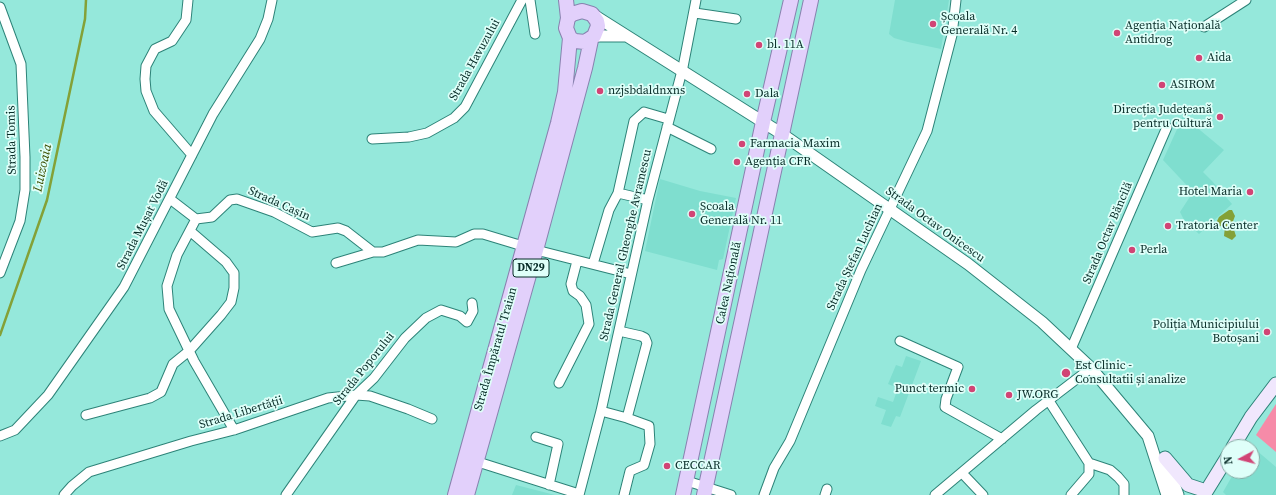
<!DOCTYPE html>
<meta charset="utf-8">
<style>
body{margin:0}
#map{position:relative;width:1276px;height:495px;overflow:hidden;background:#95e8db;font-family:"Source Serif 4",serif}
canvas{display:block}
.north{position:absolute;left:1220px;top:439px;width:40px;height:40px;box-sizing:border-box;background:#dffff9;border:1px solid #89aba5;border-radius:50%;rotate:263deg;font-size:11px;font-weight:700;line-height:16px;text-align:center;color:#072c27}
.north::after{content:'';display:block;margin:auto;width:14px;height:18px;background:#d14475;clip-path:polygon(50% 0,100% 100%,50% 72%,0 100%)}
</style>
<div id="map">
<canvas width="1276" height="495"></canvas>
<div class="north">N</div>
</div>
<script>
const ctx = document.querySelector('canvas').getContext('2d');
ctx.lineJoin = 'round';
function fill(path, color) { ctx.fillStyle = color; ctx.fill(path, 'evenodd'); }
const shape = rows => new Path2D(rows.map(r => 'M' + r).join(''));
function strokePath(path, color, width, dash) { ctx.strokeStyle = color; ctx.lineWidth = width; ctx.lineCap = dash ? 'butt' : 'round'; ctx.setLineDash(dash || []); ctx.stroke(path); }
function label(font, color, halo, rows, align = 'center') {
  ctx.font = font + ' "Source Serif 4",serif'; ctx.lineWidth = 3.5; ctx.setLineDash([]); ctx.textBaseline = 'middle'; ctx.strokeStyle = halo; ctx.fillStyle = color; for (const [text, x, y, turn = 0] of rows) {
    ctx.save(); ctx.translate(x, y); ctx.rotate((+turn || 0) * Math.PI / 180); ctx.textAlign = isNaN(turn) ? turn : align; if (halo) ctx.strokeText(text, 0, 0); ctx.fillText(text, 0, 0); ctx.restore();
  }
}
const built = shape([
 [895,0,949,0,941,49,908,42,894,38,889,34],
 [1183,116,1224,150,1203,172,1212,181,1232,204,1199,234,1184,220,1180,212,1193,192,1163,160],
 [660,179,700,191,736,198,723,259,719,260,717,270,645,251],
 [906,356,921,361,900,417,896,416,891,427,881,424,886,410,875,406,878,397,893,402,898,388,888,384,896,365,902,367],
 [1249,444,1276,467,1276,495,1226,495,1223,492,1235,471,1252,471,1252,447,1247,447],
 [516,485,555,495,512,495]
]);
const green = shape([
 [1276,404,1276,452,1256,435]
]);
const water = shape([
 [1229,210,1232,210,1235,216,1232,224,1236,236,1232,240,1224,236,1225,226,1219,226,1217,221,1219,217]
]);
const stream = shape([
 [0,335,47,200,85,19,86,0]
]);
const minor = shape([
 [188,0,186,20,172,41,155,49,146,66,145,79,146,91,154,111,192,155],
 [530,0,535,34],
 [0,7,21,64,25,157,25,190,20,221,0,273],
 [695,13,736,19],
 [1204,27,1246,0],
 [667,127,711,149],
 [372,139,409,137,427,133,454,118,465,107,522,0],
 [618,193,648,200],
 [170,199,196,219,177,255,167,286,169,309,194,361,234,430],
 [196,219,212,217,230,200,237,199,274,212,312,232,338,228,346,231,373,252,383,252,418,240,456,242,474,234,483,234,536,250,631,274],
 [336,263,373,252],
 [593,264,609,210,618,193,634,121,644,112,668,119],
 [900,341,958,367,946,399,945,407,1002,439],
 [1071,349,1167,127],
 [559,383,589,324,586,305,580,296,573,291,571,284,577,261],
 [1049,401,1089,463,1089,474,1071,495],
 [601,411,627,418,647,343,645,338,641,336,619,331],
 [86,415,150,398,161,392,173,364,189,351,221,315,231,302,234,288,234,273,226,262,190,231],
 [0,436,15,430,48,395,124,287,213,114,260,39,268,19,272,0],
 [536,437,558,444,549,485],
 [478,462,579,494],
 [1089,463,1110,470,1118,477,1124,484,1124,495],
 [962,473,983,495],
 [687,481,731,495],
 [64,495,72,486,89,472,191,441,234,430,328,398,356,395,370,396,408,409,432,419],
 [286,495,356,395,374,378,405,338,426,318,441,310,460,316,467,322,473,311,472,303],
 [579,495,601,411,648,200,683,67,696,0],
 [624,495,630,471,644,465,650,444,649,426,627,418],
 [764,495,774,468,790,441,861,270,927,131,952,35,956,0],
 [825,495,827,489],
 [935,495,1036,410,1091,368]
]);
const tertiary = shape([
 [592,14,782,134,968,264,1042,322,1091,368,1148,436,1167,495],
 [594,36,626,36],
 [1166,462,1178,495]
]);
const secondary = shape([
 [1233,447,1251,417,1276,384],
 [1165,458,1188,485,1206,491],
 [1204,495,1228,456]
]);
const primary = shape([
 [566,0,568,18,566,28,570,38,575,41,585,42,594,36,598,26,597,21,592,14,582,11,572,14,568,18],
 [455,495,558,123,565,92,570,38],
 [467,495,536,250,585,68,591,40],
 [683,495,763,122,791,0],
 [704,495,811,0]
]);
const markers = [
 [933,24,4,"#d14475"],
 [1117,33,4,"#d14475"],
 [759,45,4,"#d14475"],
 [1199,58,4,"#d14475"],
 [1162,85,4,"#d14475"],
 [600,91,4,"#d14475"],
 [747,94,4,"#d14475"],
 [1220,117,4,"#d14475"],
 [742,144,4,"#d14475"],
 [737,162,4,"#d14475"],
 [1250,192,4,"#d14475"],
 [692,214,4,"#d14475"],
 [1168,226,4,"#d14475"],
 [1132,250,4,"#d14475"],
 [1267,332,4,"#d14475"],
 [1066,373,5,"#d14475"],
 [972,389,4,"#d14475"],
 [1009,395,4,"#d14475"],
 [667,466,4,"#d14475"]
];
const shields = [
 [531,268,36]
];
const shieldNames = [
 ["DN29",531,268]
];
const poiNames = [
 ["Școala",941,17],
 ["Generală Nr. 4",941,31],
 ["Agenția Națională",1125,26],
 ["Antidrog",1125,40],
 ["bl. 11A",767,45],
 ["Aida",1207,58],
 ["ASIROM",1170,85],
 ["nzjsbdaldnxns",608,91],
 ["Dala",755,94],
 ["Direcția Județeană",1212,110,"right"],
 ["pentru Cultură",1212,124,"right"],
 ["Farmacia Maxim",750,144],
 ["Agenția CFR",745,162],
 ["Hotel Maria",1242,192,"right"],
 ["Școala",700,207],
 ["Generală Nr. 11",700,221],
 ["Tratoria Center",1176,226],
 ["Perla",1140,250],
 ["Poliția Municipiului",1259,325,"right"],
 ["Botoșani",1259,339,"right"],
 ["Est Clinic -",1075,366],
 ["Consultatii și analize",1075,380],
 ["Punct termic",964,389,"right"],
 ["JW.ORG",1017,395],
 ["CECCAR",675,466]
];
const streetNames = [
 ["Strada Havuzului",475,60,-61],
 ["Strada Tomis",12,140,-91],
 ["Strada Cașin",279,204,24],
 ["Strada Mușat Vodă",143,225,-63],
 ["Strada Octav Onicescu",935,225,36],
 ["Strada Octav Băncilă",1108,233,-67],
 ["Strada General Gheorghe Avramescu",626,245,-77],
 ["Strada Ștefan Luchian",855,257,-65],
 ["Calea Națională",729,283,-78],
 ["Strada Împăratul Traian",496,349,-74],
 ["Strada Poporului",364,369,-51],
 ["Strada Libertății",241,413,-17]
];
const waterNames = [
 ["Luizoaia",43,168,-78]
];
fill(built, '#7fdecf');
fill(green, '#f68ba8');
fill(water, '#84a137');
strokePath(stream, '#84a137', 2.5);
strokePath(minor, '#2d8378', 11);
strokePath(tertiary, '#2d8378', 13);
strokePath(secondary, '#2d8378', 15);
strokePath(primary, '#8882af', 16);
strokePath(minor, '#fff', 9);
strokePath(tertiary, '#fff', 11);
strokePath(secondary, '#f0e7fd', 13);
strokePath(primary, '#e2d0fb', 14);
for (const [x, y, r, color] of markers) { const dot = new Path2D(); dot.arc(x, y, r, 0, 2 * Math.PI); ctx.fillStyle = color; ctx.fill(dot); strokePath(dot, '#dffff9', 1.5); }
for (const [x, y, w] of shields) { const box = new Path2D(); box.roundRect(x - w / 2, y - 9, w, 18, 3); ctx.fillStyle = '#dffff9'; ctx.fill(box); strokePath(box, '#072c27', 1); }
label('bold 11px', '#072c27', null, shieldNames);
label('12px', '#072c27', '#dffff9', poiNames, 'left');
label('12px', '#072c27', '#dffff9', streetNames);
label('italic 13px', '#3d4f00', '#dffff9', waterNames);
</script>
